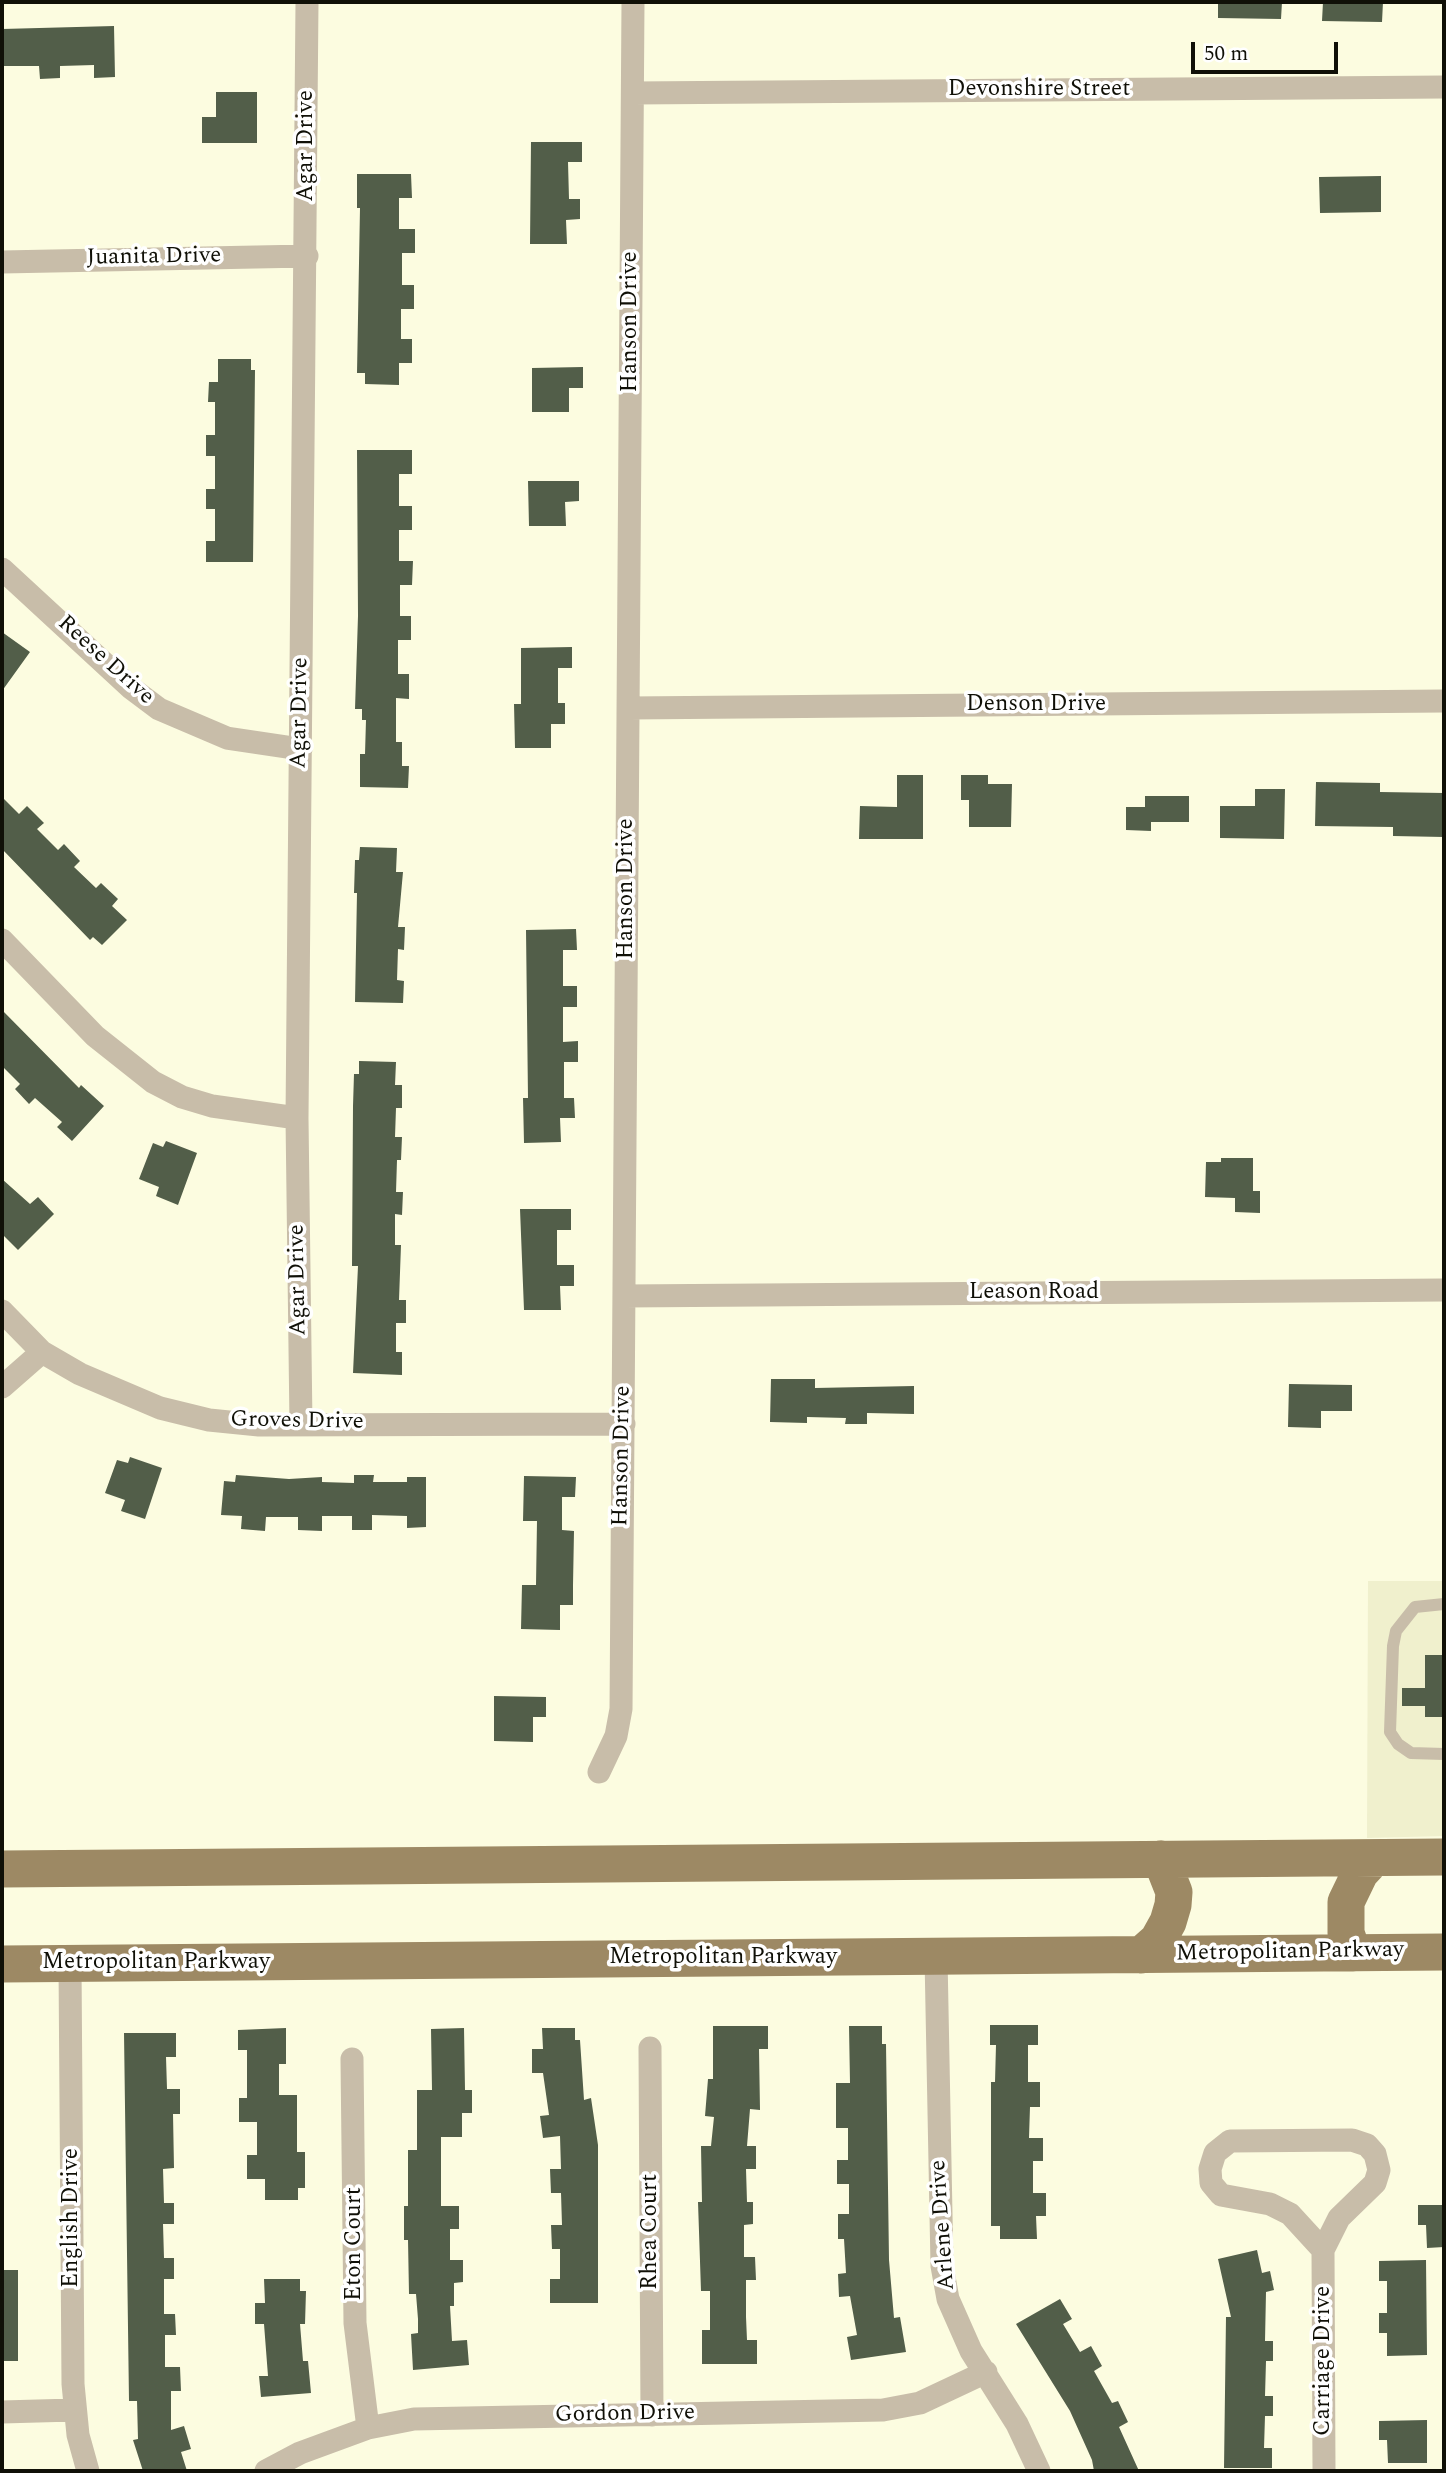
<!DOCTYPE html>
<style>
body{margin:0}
#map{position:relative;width:1446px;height:2473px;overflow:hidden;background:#fcfce0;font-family:Spectral,serif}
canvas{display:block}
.frame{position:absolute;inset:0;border:4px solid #101007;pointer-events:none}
.scale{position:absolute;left:1191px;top:42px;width:147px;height:32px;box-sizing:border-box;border:4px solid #101007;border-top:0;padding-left:9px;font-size:21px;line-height:24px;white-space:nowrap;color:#101007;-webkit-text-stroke:5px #fff;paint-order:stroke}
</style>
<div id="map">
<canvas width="1446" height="2473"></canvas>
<div class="frame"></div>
<div class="scale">50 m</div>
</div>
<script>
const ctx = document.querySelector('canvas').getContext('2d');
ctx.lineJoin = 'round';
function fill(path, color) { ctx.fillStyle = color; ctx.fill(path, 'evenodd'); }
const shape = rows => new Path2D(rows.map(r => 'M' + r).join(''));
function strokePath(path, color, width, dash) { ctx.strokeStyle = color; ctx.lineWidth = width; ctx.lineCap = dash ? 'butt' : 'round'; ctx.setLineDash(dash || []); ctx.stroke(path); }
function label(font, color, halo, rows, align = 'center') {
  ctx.font = font + ' Spectral,serif'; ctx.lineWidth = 7; ctx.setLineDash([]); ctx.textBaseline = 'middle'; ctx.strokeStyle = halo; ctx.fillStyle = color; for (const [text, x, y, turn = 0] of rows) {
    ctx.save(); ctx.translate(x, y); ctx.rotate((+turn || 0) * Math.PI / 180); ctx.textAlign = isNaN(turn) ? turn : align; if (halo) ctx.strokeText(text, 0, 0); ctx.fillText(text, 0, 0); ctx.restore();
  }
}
const built = shape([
 [1368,1581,1444,1581,1444,1836,1367,1838]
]);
const building = shape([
 [1218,2,1282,2,1281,19,1218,18],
 [1323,2,1383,2,1382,22,1322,21],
 [114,26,115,77,94,78,94,65,60,66,60,78,40,79,39,66,2,66,2,29],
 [216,92,257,92,257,143,202,143,202,117,216,117],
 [531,142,582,142,582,162,568,162,569,199,580,199,580,219,566,220,567,244,530,244],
 [357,174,411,174,412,198,399,198,399,229,415,229,415,253,402,253,402,285,414,285,414,309,401,309,401,339,412,339,412,363,399,363,399,385,365,384,365,373,357,373,360,208,357,208],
 [1381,176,1381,212,1320,213,1319,177],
 [218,359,251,359,251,370,255,370,253,562,206,562,206,541,215,541,215,509,206,509,206,489,215,489,215,456,206,456,206,435,215,435,215,402,208,402,209,382,218,382],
 [583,367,583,388,569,388,569,412,532,412,532,368],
 [357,450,412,450,412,474,399,474,399,506,412,506,412,530,399,530,399,561,413,561,412,585,400,585,400,616,411,616,411,640,398,640,398,674,409,674,409,699,396,698,396,742,402,742,402,766,409,766,408,788,360,787,360,754,365,754,366,720,362,720,362,709,355,709,358,616],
 [528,481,579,481,579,501,565,502,566,526,529,526],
 [2,632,30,652,2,691],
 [572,647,572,668,558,668,558,703,565,703,565,724,551,724,551,748,515,748,514,704,521,704,521,648],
 [897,775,923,775,923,839,859,839,860,806,897,807],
 [961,775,988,775,988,784,1012,784,1011,827,969,827,969,800,961,800],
 [1316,782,1380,783,1380,792,1444,793,1444,837,1393,836,1393,827,1315,826],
 [1255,789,1285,789,1284,839,1220,838,1220,806,1255,806],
 [1145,796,1189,796,1189,822,1151,822,1151,831,1126,830,1126,807,1145,807],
 [2,797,19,814,27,806,44,823,37,829,58,850,64,844,80,861,74,867,96,888,101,883,118,899,112,906,127,920,102,945,93,937,90,940,2,849],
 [360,847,397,848,396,872,403,872,398,927,405,927,404,950,398,949,397,980,404,981,403,1003,355,1002,357,893,354,893,355,860,359,860],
 [576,929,577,950,563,950,563,986,577,986,577,1007,563,1007,563,1042,578,1041,578,1062,564,1062,564,1098,574,1098,575,1118,560,1118,561,1142,524,1143,523,1098,528,1098,526,930],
 [2,1010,79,1088,81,1085,104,1106,72,1141,57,1127,62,1122,35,1098,29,1104,15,1089,20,1084,2,1066],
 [359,1061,396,1062,395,1085,402,1085,402,1108,396,1108,395,1137,402,1137,401,1160,397,1160,396,1192,403,1192,402,1215,395,1214,395,1245,401,1245,399,1300,406,1300,406,1323,396,1323,396,1352,402,1352,402,1375,353,1373,358,1266,352,1266,353,1106,354,1074,359,1074],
 [166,1141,197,1153,178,1205,156,1196,159,1187,139,1179,153,1143,163,1147],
 [1221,1158,1253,1158,1253,1191,1260,1191,1260,1213,1235,1212,1235,1198,1205,1197,1206,1162,1221,1162],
 [2,1179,30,1204,38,1197,54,1214,18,1250,2,1234],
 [520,1209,571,1209,571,1230,557,1230,557,1265,574,1265,574,1286,560,1286,561,1310,524,1310],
 [771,1379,815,1379,815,1388,914,1386,914,1414,867,1413,867,1424,845,1424,846,1418,807,1417,807,1423,770,1422],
 [1289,1384,1352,1385,1352,1411,1321,1411,1321,1428,1288,1427],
 [130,1457,162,1468,145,1519,121,1511,125,1500,105,1493,117,1460,128,1463],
 [236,1475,289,1479,322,1477,322,1482,354,1483,354,1475,374,1475,373,1482,407,1482,407,1477,426,1477,426,1527,407,1528,407,1516,372,1515,372,1530,352,1530,352,1516,322,1516,322,1531,298,1530,298,1517,266,1517,265,1531,241,1529,242,1516,221,1515,224,1481,235,1482],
 [524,1476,576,1477,575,1497,562,1497,562,1530,574,1531,573,1585,573,1605,560,1605,560,1630,521,1629,522,1585,536,1585,537,1521,523,1521],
 [1425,1655,1444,1655,1444,1717,1425,1717,1425,1706,1402,1706,1402,1688,1425,1688],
 [494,1696,546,1697,546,1717,533,1717,533,1742,494,1741],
 [990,2025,1038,2025,1038,2045,1028,2045,1028,2082,1040,2082,1040,2107,1030,2107,1029,2138,1043,2138,1043,2161,1033,2161,1033,2193,1046,2193,1046,2216,1036,2216,1037,2239,1000,2239,1000,2226,991,2226,991,2082,995,2082,996,2045,990,2045],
 [713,2026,768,2026,768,2049,759,2049,760,2110,750,2109,747,2146,756,2146,756,2169,746,2169,747,2202,753,2202,753,2224,744,2225,744,2257,755,2257,756,2280,746,2280,746,2317,747,2340,757,2340,757,2364,702,2364,702,2330,710,2330,710,2291,701,2291,698,2202,702,2202,701,2146,711,2146,714,2117,705,2116,708,2079,713,2079],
 [849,2026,882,2026,882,2044,886,2044,889,2260,894,2318,900,2317,906,2352,851,2360,847,2337,857,2335,850,2296,839,2297,838,2274,846,2273,844,2239,838,2239,838,2214,849,2214,849,2184,837,2184,837,2160,848,2160,848,2128,836,2128,836,2083,850,2083],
 [286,2028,286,2064,279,2064,279,2095,297,2095,297,2152,305,2152,305,2188,298,2188,298,2200,265,2200,265,2179,247,2179,247,2155,257,2155,257,2122,239,2122,239,2098,247,2098,247,2050,238,2050,238,2030],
 [464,2028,465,2090,472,2090,472,2113,462,2113,462,2137,441,2137,441,2206,459,2206,459,2229,450,2229,450,2260,463,2260,463,2282,454,2283,454,2306,450,2306,452,2341,467,2340,469,2365,413,2370,411,2334,418,2333,418,2319,416,2294,409,2294,408,2240,404,2240,404,2206,408,2206,408,2150,417,2150,417,2090,432,2090,431,2029],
 [542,2028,575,2028,575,2040,580,2040,584,2100,591,2098,598,2145,598,2303,550,2303,550,2279,560,2279,560,2249,552,2249,551,2225,562,2225,561,2193,551,2193,550,2169,561,2169,560,2136,543,2138,540,2116,549,2115,543,2073,532,2073,532,2049,543,2049],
 [124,2033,176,2033,176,2057,166,2057,167,2089,180,2089,180,2114,173,2114,174,2168,163,2169,164,2203,174,2203,174,2224,163,2224,164,2258,174,2258,174,2279,164,2279,164,2314,175,2314,176,2335,165,2335,165,2367,180,2367,181,2391,171,2391,171,2430,184,2426,191,2449,181,2452,187,2471,143,2471,133,2440,138,2439,137,2401,129,2401],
 [1418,2205,1444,2205,1444,2247,1427,2248,1426,2225,1418,2225],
 [1257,2250,1262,2273,1270,2271,1274,2290,1266,2292,1265,2341,1273,2341,1273,2361,1266,2361,1265,2396,1273,2396,1273,2416,1265,2416,1264,2448,1272,2448,1272,2468,1224,2468,1226,2317,1231,2317,1218,2259],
 [1426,2260,1427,2355,1387,2356,1387,2333,1379,2333,1379,2313,1387,2313,1387,2281,1379,2281,1379,2261],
 [2,2270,18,2270,18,2361,2,2361],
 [264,2279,300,2279,300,2291,306,2291,305,2324,300,2324,303,2361,308,2361,311,2393,261,2397,259,2376,268,2376,264,2324,255,2324,255,2303,265,2303],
 [1060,2299,1072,2319,1063,2324,1080,2352,1091,2346,1102,2366,1094,2371,1112,2403,1118,2401,1128,2422,1119,2427,1139,2471,1094,2471,1092,2460,1070,2411,1016,2324],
 [1427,2420,1427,2463,1388,2463,1387,2440,1379,2440,1379,2421]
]);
const service = shape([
 [1444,1604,1415,1607,1396,1631,1393,1646,1390,1732,1398,1744,1411,1753,1444,1754]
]);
const minor = shape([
 [633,93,1444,87],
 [2,262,307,256],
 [2,569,131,688,159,709,227,738,301,749],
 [629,708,1444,701],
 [2,940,95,1036,153,1082,182,1097,212,1106,297,1118],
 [624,1296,1444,1290],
 [2,1311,42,1352,80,1374,160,1408,209,1420,259,1425,624,1424],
 [2,1387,42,1352],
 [301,1425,297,1118,307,2],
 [599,1772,616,1736,621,1709,633,2],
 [936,1957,942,2266,948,2299,971,2351,1017,2424,1039,2471],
 [70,1964,73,2384,78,2435,88,2471],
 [650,2048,652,2415],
 [352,2059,355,2323,368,2428],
 [1323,2250,1290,2214,1270,2204,1221,2195,1211,2183,1210,2169,1215,2153,1230,2141,1352,2140,1367,2145,1375,2154,1379,2170,1375,2183,1339,2218,1323,2250,1324,2471],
 [2,2412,74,2410],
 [266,2471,300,2453,368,2428,414,2419,883,2410,920,2403,986,2372]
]);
const primary = shape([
 [2,1869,1444,1857],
 [1353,1953,1346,1933,1346,1902,1360,1873,1374,1858],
 [1141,1955,1158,1940,1168,1922,1173,1905,1174,1892,1161,1859],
 [2,1964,1444,1952]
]);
const streetNames = [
 ["Devonshire Street",1039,90],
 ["Agar Drive",307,146,-90],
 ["Juanita Drive",154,258,-1],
 ["Hanson Drive",631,322,-90],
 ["Reese Drive",105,661,42],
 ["Denson Drive",1036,705],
 ["Agar Drive",301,713,-89],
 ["Hanson Drive",627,889,-90],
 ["Agar Drive",299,1280,-91],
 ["Leason Road",1034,1293],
 ["Groves Drive",297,1422,1],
 ["Hanson Drive",623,1456,-89],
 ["Metropolitan Parkway",1290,1953,-1],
 ["Metropolitan Parkway",723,1958],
 ["Metropolitan Parkway",156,1963],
 ["English Drive",72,2218,-90],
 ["Arlene Drive",944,2225,-94],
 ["Rhea Court",651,2232,-90],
 ["Eton Court",355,2244,-90],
 ["Carriage Drive",1324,2361,-90],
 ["Gordon Drive",625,2415,-1]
];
fill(built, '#f0f0cd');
fill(building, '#525e49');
strokePath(service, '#c8bda9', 12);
strokePath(minor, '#c8bda9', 23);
strokePath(primary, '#9d8964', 37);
label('23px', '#101007', '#fff', streetNames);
</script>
